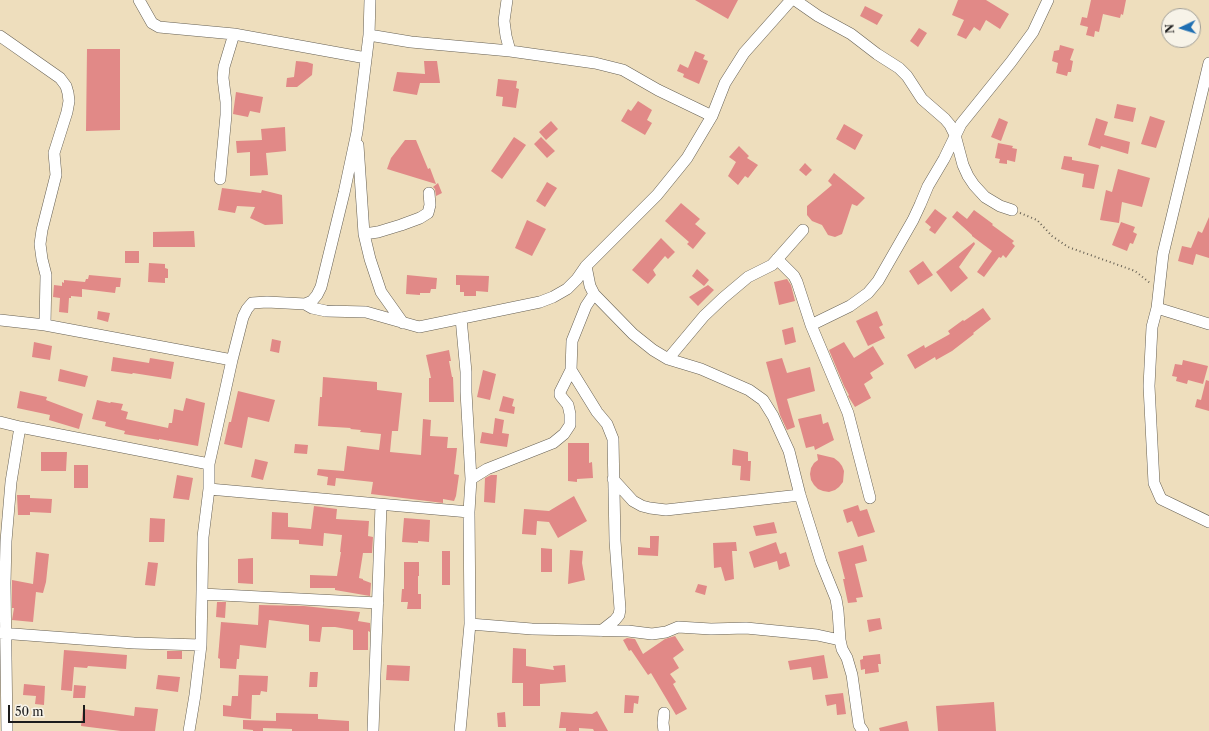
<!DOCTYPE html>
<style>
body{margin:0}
#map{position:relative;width:1209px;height:731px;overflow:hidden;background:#eedebd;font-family:"Libre Caslon Text",serif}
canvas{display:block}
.north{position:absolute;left:1161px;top:8px;width:40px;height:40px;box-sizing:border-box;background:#f7f3e8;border:1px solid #9f9d96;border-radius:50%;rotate:266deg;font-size:11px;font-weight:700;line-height:16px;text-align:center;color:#1c1c1c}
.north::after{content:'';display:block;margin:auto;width:14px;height:18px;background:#1f6fb2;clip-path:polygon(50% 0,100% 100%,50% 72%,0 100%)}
.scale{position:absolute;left:8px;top:705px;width:77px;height:18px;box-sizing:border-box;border:2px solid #1c1c1c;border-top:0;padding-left:5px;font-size:12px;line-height:14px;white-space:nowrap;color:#1c1c1c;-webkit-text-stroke:3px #f7f3e8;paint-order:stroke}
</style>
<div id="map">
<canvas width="1209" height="731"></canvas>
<div class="north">N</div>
<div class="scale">50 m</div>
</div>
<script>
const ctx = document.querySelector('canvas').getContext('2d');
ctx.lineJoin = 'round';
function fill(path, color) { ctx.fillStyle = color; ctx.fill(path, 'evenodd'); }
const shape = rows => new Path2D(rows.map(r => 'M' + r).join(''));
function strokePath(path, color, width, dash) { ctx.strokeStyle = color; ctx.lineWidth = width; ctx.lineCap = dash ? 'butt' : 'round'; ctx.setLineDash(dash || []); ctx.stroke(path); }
const building = shape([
 [695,0,738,0,728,19],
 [958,0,986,0,1009,14,1000,29,986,20,980,31,974,27,966,39,957,35,964,20,952,15],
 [1091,0,1126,0,1123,15,1121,14,1120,18,1103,14,1099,32,1095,31,1094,37,1086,35,1088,27,1080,25,1082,17,1087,18],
 [865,6,883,15,877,25,860,16],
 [919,28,927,33,918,47,910,41],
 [1060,45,1074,49,1070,60,1073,61,1071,72,1068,72,1067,76,1056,73,1058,63,1052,61,1054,51,1059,50],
 [87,49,120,49,120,130,86,131],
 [695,51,705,55,703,59,708,61,699,84,683,77,684,74,677,71,680,64,688,68],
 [296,61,307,62,313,64,312,75,297,87,286,87,287,78,294,77],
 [424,61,437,61,440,83,420,83,417,95,393,91,397,72,425,74],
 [498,79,517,81,516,88,519,89,516,108,502,106,503,97,496,96],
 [236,92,263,97,260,113,250,111,248,117,233,114],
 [638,101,652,110,647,120,652,123,645,135,621,121,628,109,631,111],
 [1117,104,1136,108,1133,122,1114,118],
 [1150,116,1165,121,1156,148,1141,144],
 [999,118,1008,122,1001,141,991,137],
 [1096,118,1108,122,1104,135,1130,142,1128,154,1101,146,1100,149,1088,145],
 [551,121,558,129,546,140,539,132],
 [844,124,863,135,855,150,836,139],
 [285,127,286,151,266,153,268,175,250,176,250,152,237,153,236,141,262,140,261,129],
 [514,137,526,145,502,179,491,171],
 [541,137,555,151,547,158,534,144],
 [405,140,416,140,428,169,430,168,436,184,387,169,391,158],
 [998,143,1013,146,1012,148,1017,149,1015,162,1007,160,1007,164,999,163,1000,159,995,158],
 [739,146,749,156,747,158,758,165,748,178,745,176,738,185,728,176,736,162,729,157],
 [1064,156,1072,157,1072,160,1099,165,1094,189,1082,187,1084,174,1061,169],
 [805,163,812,170,806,176,799,170],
 [1118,169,1150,178,1142,207,1122,202,1119,223,1100,220,1106,190,1112,192],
 [834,173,865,198,857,206,852,204,842,234,835,237,828,235,822,225,812,221,807,215,807,206,832,185,828,181],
 [547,182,557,188,545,207,536,201],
 [438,183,442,193,436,196,435,189,433,187],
 [222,188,261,193,262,190,282,195,283,224,265,225,250,218,255,207,237,206,235,213,218,210],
 [681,203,700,219,695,224,706,233,693,249,687,244,689,242,665,221],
 [935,209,947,218,935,234,929,230,931,227,925,222],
 [974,210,993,224,992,225,1014,241,1012,243,1015,246,1006,258,1003,255,1001,258,999,257,984,277,977,272,992,251,972,236,972,235,952,217,957,211,967,219],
 [1209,217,1209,258,1196,254,1193,265,1178,261,1182,246,1191,248,1198,231,1202,233],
 [527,220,546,229,532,256,515,248],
 [1121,222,1135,227,1133,232,1137,234,1133,244,1130,243,1127,251,1112,245],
 [194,231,195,247,153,247,153,232],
 [661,238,675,252,668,259,665,256,653,270,656,275,648,284,632,270],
 [974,242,975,244,959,267,968,278,951,292,936,272],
 [125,251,139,251,139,263,125,263],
 [923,261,933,275,918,285,909,271],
 [149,263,165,264,165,268,168,269,168,278,165,278,165,283,148,282],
 [697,269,709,280,704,286,692,276],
 [89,275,121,278,120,287,116,287,115,293,82,289,82,297,71,296,71,298,69,298,68,313,59,312,60,298,53,297,54,285,62,286,62,282,64,283,64,280,85,282,86,279,88,279],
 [407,275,437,278,436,289,431,289,430,293,420,293,420,295,406,294],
 [456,275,489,276,488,292,476,291,476,296,464,296,464,292,460,292,460,285,456,285],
 [787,279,791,285,795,301,779,305,774,282],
 [708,285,714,290,698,306,689,297],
 [983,308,991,319,973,333,974,334,952,351,936,360,935,357,915,369,907,355,924,345,925,348,950,334,948,331,963,320,964,321],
 [98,311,110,313,108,322,97,319],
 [877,311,883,325,879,327,885,338,868,346,856,321],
 [793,327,796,342,785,345,782,330],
 [272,339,281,341,279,353,270,351],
 [34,342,52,346,50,360,32,357],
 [844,342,854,358,873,346,884,364,870,373,873,378,864,384,871,398,855,407,848,396,849,395,844,386,829,350],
 [449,350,451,361,449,361,452,377,453,377,454,402,429,402,429,378,431,378,426,355],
 [113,357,149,363,150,358,174,362,171,379,133,373,132,374,111,371],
 [782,358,787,373,810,367,815,391,787,399,795,427,787,430,780,415,766,362],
 [1183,360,1208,366,1203,384,1188,380,1187,384,1176,381,1177,377,1172,376,1175,364,1182,365],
 [60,369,88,376,85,387,58,381],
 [483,370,496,374,490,400,477,397],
 [323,377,377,382,377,390,402,393,398,431,392,431,390,452,421,455,423,419,431,420,430,436,448,437,447,448,457,448,454,474,459,475,456,496,454,501,443,499,443,503,371,494,373,482,336,478,335,486,327,485,328,477,317,475,318,469,344,471,347,446,379,450,381,434,360,432,361,430,350,429,351,428,318,426,320,397,322,397],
 [1206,380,1209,381,1209,411,1195,407,1197,399,1201,400],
 [20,391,47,397,46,400,83,414,79,429,49,420,50,415,17,408],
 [238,391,275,400,269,422,248,417,242,448,224,444,229,422,231,422],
 [503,396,514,399,512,406,515,407,514,414,499,411],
 [186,398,205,403,198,446,159,439,159,440,124,434,125,431,105,426,106,422,92,419,97,400,110,403,111,402,123,404,121,410,128,412,126,419,168,428,169,423,172,423,174,409,183,411],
 [821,414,823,424,828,422,834,440,815,450,814,446,806,448,798,419],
 [495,418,504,420,502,433,509,434,507,447,480,443,482,432,493,434],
 [568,443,589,443,589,463,592,462,593,478,577,479,577,482,568,481],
 [295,444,308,445,307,454,294,453],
 [733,449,748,452,748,461,751,461,750,481,740,480,741,466,732,465],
 [41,452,67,452,66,471,41,471],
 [817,454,834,458,839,462,842,466,844,471,843,482,839,487,835,490,829,492,823,491,818,489,814,485,811,480,810,474,811,468,814,463,818,460],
 [255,459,268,462,263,480,251,477],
 [74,465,88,465,88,488,74,488],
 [177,475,193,478,189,500,173,498],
 [491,475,497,475,495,503,484,502,485,478],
 [17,495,30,495,30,498,52,499,51,513,30,512,30,515,18,515],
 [574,496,587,521,558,538,549,522,537,521,536,535,522,534,524,509,549,511],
 [858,505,860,511,867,509,875,532,858,537,852,521,847,523,843,510],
 [314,506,337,509,336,519,369,521,368,536,373,537,372,553,363,553,359,578,363,579,363,580,371,583,370,596,335,590,335,588,310,588,310,575,337,576,341,552,340,552,342,535,324,533,323,546,299,544,299,540,271,539,272,512,288,513,288,527,311,529],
 [150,518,165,519,164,542,149,542],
 [404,518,430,520,429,542,418,541,418,543,402,542],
 [774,522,777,533,756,536,753,526],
 [650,536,659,536,658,556,638,555,638,547,650,548],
 [736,542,737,551,732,551,734,579,725,581,721,567,714,568,713,543],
 [776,542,780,554,786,552,790,566,779,570,777,561,754,568,749,552],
 [863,545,867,561,855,564,863,597,856,598,857,602,848,603,843,579,845,579,838,552],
 [541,548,552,549,552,572,541,572],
 [570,550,583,551,582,563,585,580,568,584],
 [442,551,450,551,450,585,442,585],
 [36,552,49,554,46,582,43,593,36,592,33,622,12,620,14,608,12,608,12,580,33,584],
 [253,558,253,584,238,583,238,559],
 [148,562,158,563,155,586,145,585],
 [404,562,419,562,419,576,418,576,418,594,421,594,421,609,407,609,408,602,401,602,402,589,404,589],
 [698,584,707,586,705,595,695,592],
 [217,602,226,602,225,618,216,617],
 [259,605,304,606,360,612,358,621,370,623,370,632,368,631,368,650,353,650,353,630,335,627,322,627,320,642,309,641,309,625,269,620,266,648,240,645,239,659,237,659,236,669,220,668,220,659,218,658,221,622,258,625],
 [880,618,882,629,869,632,867,620],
 [675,636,684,650,673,658,679,668,670,674,676,682,673,684,687,709,676,715,651,673,648,675,631,650,629,651,623,640,627,638,635,639,643,654,665,639],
 [513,648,526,649,526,666,554,670,553,666,565,665,566,682,540,684,540,706,523,706,523,683,512,683],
 [64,650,127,655,126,669,88,666,87,668,74,667,72,691,61,690],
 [167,651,182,651,182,659,167,659],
 [880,654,881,664,878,664,879,672,865,674,865,669,861,670,860,660,863,659,863,656],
 [824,655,828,678,813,680,811,667,790,670,788,661],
 [387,665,410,666,409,681,386,680],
 [310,672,318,672,317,687,309,687],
 [158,675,180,677,178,692,156,689],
 [239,675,268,676,267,692,261,691,260,695,252,695,251,719,223,716,223,705,231,706,232,696,238,696],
 [24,684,45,686,44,705,35,704,36,696,23,695],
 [74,685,86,686,85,698,73,698],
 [843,693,846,714,837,715,836,704,827,706,825,695],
 [625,695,639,696,638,704,634,703,633,713,624,713],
 [994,702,996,731,938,731,936,706],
 [135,707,158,709,155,731,121,731,81,726,83,709,134,716],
 [597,711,608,731,594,731,593,729,579,728,579,731,566,731,566,728,559,728,561,712,592,714],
 [505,712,506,727,498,727,497,713],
 [276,713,318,714,318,719,349,721,349,731,292,731,292,729,263,728,263,731,253,731,253,730,243,729,243,720,276,721],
 [907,721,909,731,880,731,879,728]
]);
const path = shape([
 [1020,213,1037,220,1052,236,1068,247,1135,271,1150,283]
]);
const minor = shape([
 [139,0,152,23,159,27,234,34,366,58],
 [507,0,504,21,506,36,510,51],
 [795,0,818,16,851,34,877,54,899,68,907,76,922,99,945,119,950,125,955,135,963,165,968,176,974,185,985,197,1000,206,1012,210],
 [369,35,411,42,510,51,595,63,623,70,658,90,712,116],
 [0,36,60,78,66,86,68,93,69,101,67,112,54,153,56,175,42,230,40,244,42,259,46,275,45,325],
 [1209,63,1163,254,1157,308,1152,327,1149,386,1154,483,1161,499,1209,522],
 [358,145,364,234,370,259,381,292,403,323],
 [220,179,226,115,226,102,223,78,224,67,234,34],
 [364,234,378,232,401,225,420,218,428,213,430,205,429,193],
 [777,259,794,276,797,282,811,325,848,413,870,498],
 [586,266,590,286,594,294,633,334,653,350,668,359,701,369,749,390,763,400,773,416,789,451,800,495,821,562,836,599,838,611,840,640,842,649,847,658,852,675,859,725,863,731],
 [305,304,312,308,326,311,366,312,419,327,540,302,553,297,567,289,577,279,586,266,657,195,687,158,712,116,725,83,744,53,791,0],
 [1157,308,1209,324],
 [0,320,45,325,232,360],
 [811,325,850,306,868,293,878,281,913,220,920,205,928,186,944,159,961,124,1011,62,1033,32,1048,0],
 [668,359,704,316,723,298,748,277,772,265,803,230],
 [571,370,597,412,607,424,613,439,615,541,620,609,619,615,615,620,601,631],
 [0,422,20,427,209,464],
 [471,479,487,469,553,443,564,434,570,425,570,414,568,405,560,395,560,392,571,370,572,341,586,306,594,294],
 [613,479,633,501,642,506,650,508,666,510,800,495],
 [209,489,469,512],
 [202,594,378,603],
 [470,624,532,629,628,631,652,634,666,632,678,627,711,629,746,628,817,635,840,640],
 [0,633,134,643,201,645],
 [7,731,5,583,6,541,11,482,20,427],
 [189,731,195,695,201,645,203,537,209,489,209,464,232,360,243,317,247,309,252,303,267,302,305,304,312,301,317,295,321,287,344,193,357,132,369,35,370,0],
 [373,731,381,505],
 [460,731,470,624,469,512,471,479,466,392,466,372,461,318],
 [664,731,663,723,664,713]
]);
fill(building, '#e18987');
strokePath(minor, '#666054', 12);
strokePath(path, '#666054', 2, [1, 3]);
strokePath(minor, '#fff', 11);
</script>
